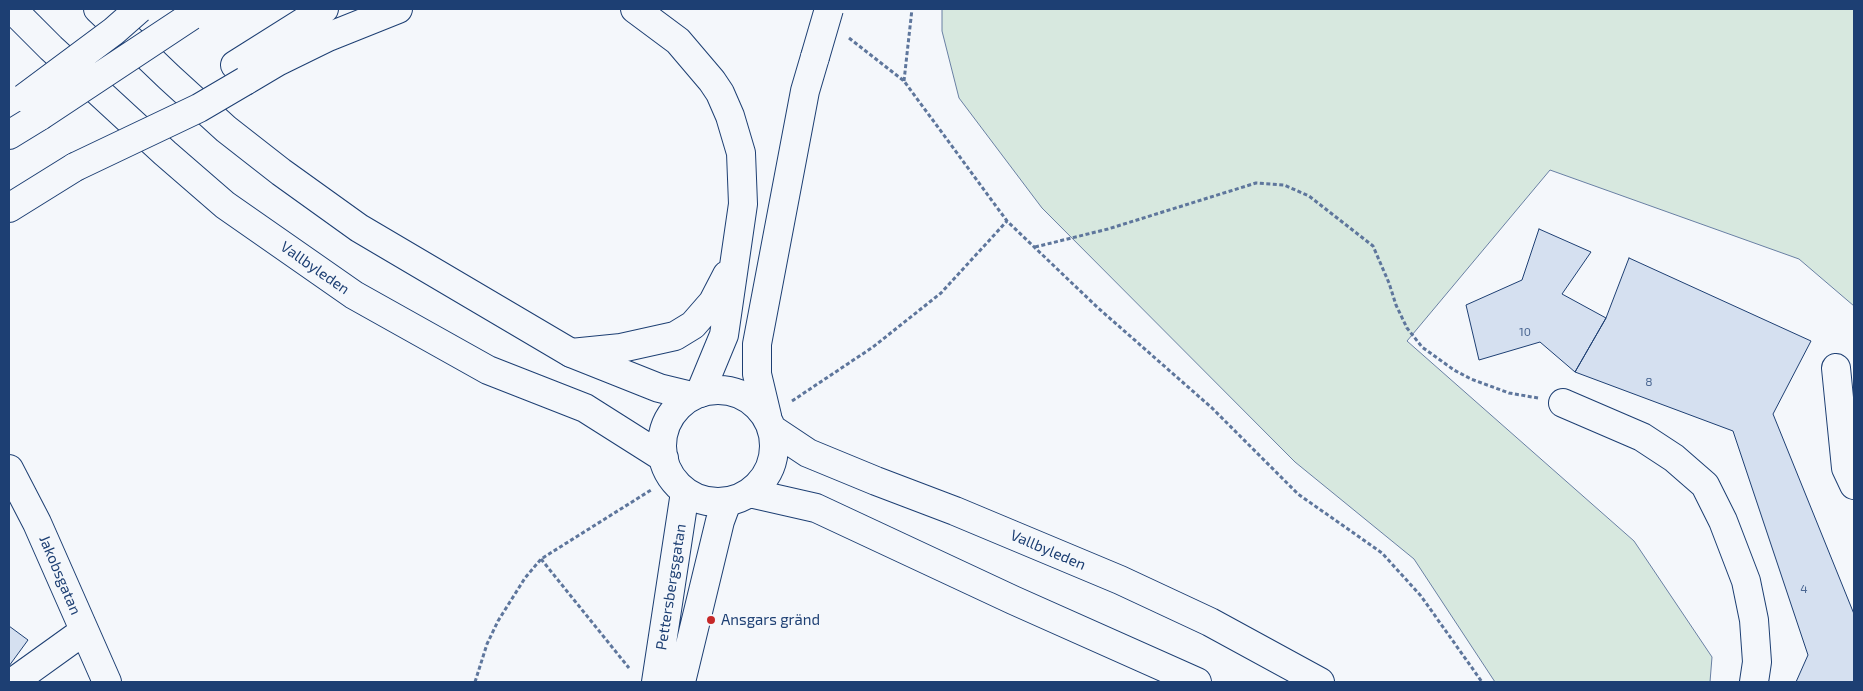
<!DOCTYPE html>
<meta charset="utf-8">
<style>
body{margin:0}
#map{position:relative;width:1863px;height:691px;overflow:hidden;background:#f4f7fb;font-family:"Exo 2",sans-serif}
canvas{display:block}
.frame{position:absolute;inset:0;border:10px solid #1d3f73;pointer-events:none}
</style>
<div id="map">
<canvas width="1863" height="691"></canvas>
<div class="frame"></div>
</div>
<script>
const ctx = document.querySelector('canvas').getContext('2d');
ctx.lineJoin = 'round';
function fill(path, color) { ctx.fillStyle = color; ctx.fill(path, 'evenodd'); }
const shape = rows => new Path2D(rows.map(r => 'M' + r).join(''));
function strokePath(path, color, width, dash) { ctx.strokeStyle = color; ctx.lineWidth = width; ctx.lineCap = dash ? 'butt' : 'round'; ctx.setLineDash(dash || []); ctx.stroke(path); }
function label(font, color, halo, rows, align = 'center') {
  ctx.font = font + ' "Exo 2",sans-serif'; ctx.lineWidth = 4; ctx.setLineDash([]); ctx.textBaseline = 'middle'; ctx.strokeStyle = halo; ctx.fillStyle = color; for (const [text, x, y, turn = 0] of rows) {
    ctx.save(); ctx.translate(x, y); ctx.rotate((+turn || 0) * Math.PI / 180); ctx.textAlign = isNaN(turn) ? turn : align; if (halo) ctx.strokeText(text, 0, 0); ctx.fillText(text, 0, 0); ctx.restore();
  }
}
const green = shape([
 [942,9,1854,9,1854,306,1799,259,1550,170,1407,341,1634,541,1712,657,1710,682,1495,682,1414,559,1295,462,1042,208,959,98,942,31,942,9]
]);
const building = shape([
 [1539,229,1591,252,1562,294,1606,318,1575,372,1540,342,1479,360,1466,305,1522,280,1539,229],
 [1629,258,1811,341,1773,414,1854,614,1854,682,1796,682,1808,655,1733,431,1575,372,1606,318,1629,258],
 [9,626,28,640,9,666,9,626]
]);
const path = shape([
 [849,38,904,81,1007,221,1097,307,1212,408,1298,494,1382,553,1421,596,1482,682],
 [904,81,912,9],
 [1035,247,1108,229,1256,183,1284,185,1309,196,1373,246,1389,283,1396,305,1407,328,1422,347,1454,370,1471,379,1509,393,1538,398],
 [792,401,873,347,941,293,1007,221],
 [541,559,629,668],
 [475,682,487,644,498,621,525,578,541,559,651,490]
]);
const minor = shape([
 [1836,368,1846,468,1854,485],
 [1563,403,1642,437,1674,458,1705,485,1723,521,1746,581,1754,620,1757,662,1754,682],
 [9,469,37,523,107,682],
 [13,682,84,631],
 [656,682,685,492],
 [681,682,720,521,727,502]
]);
const major = shape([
 [12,9,51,48,165,153,225,205,354,295,488,370,585,408,664,458],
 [98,9,169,77,226,129,281,172,359,228,571,353,659,388,692,396],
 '662 446a56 56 0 1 1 112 0a56 56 0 1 1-112 0Z',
 [772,429,808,453,876,481,955,511,1120,580,1210,622,1320,682],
 [750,493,816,508,1013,600,1197,682]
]);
const highway = shape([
 [635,9,678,41,712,81,720,93,730,116,741,153,743,204,724,335,700,393],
 [235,65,324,9],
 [245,81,277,62,328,37,398,9],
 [9,135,40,116],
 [9,208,75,167],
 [571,353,621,348,675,336,693,325,713,302,727,275],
 [767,416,757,374,757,344,805,91,815,57]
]);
const highwayBridge = shape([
 [815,57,829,9],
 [24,98,114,31,139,9],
 [40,116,191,16],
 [75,167,199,108,245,81]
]);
const markers = [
 [711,620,5,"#c62828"]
];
const numberNames = [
 ["10",1525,332],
 ["8",1649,382],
 ["4",1804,589]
];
const streetNames = [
 ["Vallbyleden",315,268,35],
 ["Vallbyleden",1048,550,23],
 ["Jakobsgatan",60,575,67],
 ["Pettersbergsgatan",671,587,-81]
];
const poiNames = [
 ["Ansgars gränd",721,620]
];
fill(green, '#d7e8df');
strokePath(green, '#687fa3', 1);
fill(building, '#d5e0f0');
strokePath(building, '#1d3f73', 1);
strokePath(minor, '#1d3f73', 30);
strokePath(major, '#1d3f73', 30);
strokePath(highway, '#1d3f73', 30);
strokePath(path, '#5e769c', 3, [4, 2.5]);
strokePath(minor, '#f4f7fb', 28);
strokePath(major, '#f4f7fb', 28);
strokePath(highway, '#f4f7fb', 28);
strokePath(highwayBridge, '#1d3f73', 30, []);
strokePath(highwayBridge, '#f4f7fb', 28);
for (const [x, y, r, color] of markers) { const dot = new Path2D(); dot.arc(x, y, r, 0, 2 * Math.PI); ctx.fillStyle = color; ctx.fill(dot); strokePath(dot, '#f4f7fb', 2); }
label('12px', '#4b6792', null, numberNames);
label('15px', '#1d3f73', '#f4f7fb', streetNames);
label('15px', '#1d3f73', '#f4f7fb', poiNames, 'left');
</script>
